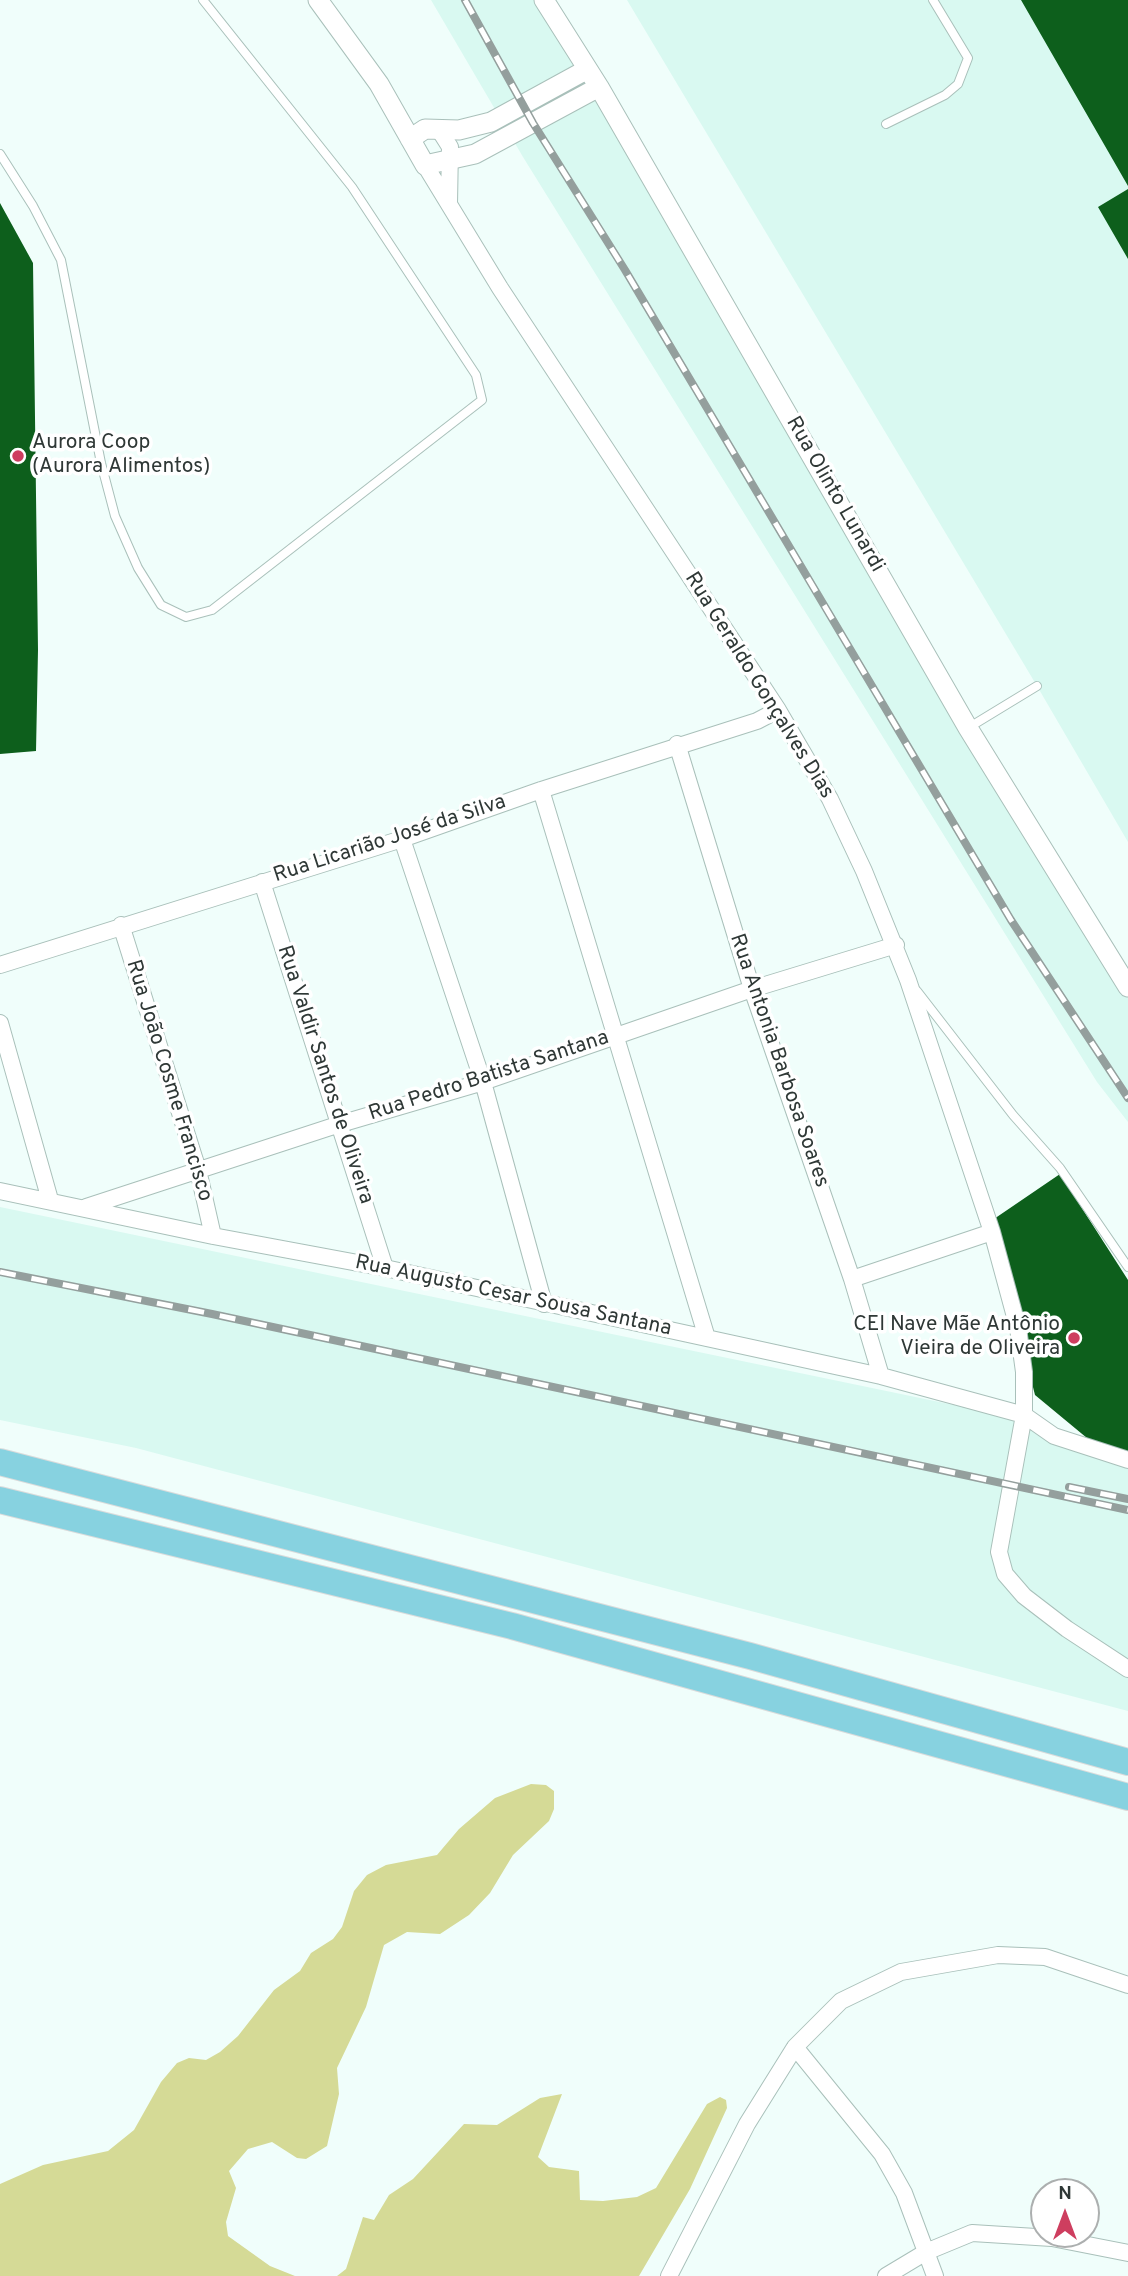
<!DOCTYPE html>
<meta charset="utf-8">
<style>
body{margin:0}
#map{position:relative;width:1128px;height:2276px;overflow:hidden;background:#f0fefb;font-family:Overpass,sans-serif}
canvas{display:block}
.north{position:absolute;left:1030px;top:2178px;width:70px;height:70px;box-sizing:border-box;background:#fff;border:2px solid #acafaf;border-radius:50%;rotate:0deg;font-size:19px;font-weight:700;line-height:28px;text-align:center;color:#2f3836}
.north::after{content:'';display:block;margin:auto;width:24px;height:32px;background:#ce3e5f;clip-path:polygon(50% 0,100% 100%,50% 72%,0 100%)}
</style>
<div id="map">
<canvas width="1128" height="2276"></canvas>
<div class="north">N</div>
</div>
<script>
const ctx = document.querySelector('canvas').getContext('2d');
ctx.lineJoin = 'round';
function fill(path, color) { ctx.fillStyle = color; ctx.fill(path, 'evenodd'); }
const shape = rows => new Path2D(rows.map(r => 'M' + r).join(''));
function strokePath(path, color, width, dash) { ctx.strokeStyle = color; ctx.lineWidth = width; ctx.lineCap = dash ? 'butt' : 'round'; ctx.setLineDash(dash || []); ctx.stroke(path); }
function label(font, color, halo, rows, align = 'center') {
  ctx.font = font + ' Overpass,sans-serif'; ctx.lineWidth = 7; ctx.setLineDash([]); ctx.textBaseline = 'middle'; ctx.strokeStyle = halo; ctx.fillStyle = color; for (const [text, x, y, turn = 0] of rows) {
    ctx.save(); ctx.translate(x, y); ctx.rotate((+turn || 0) * Math.PI / 180); ctx.textAlign = isNaN(turn) ? turn : align; if (halo) ctx.strokeText(text, 0, 0); ctx.fillText(text, 0, 0); ctx.restore();
  }
}
const built = shape([
 [431,0,544,0,1128,987,1128,1122,1097,1082,523,157],
 [627,0,1128,0,1128,842,1037,686],
 [0,1207,978,1410,1128,1453,1128,1711,136,1448,0,1420]
]);
const green = shape([
 [531,1784,546,1785,554,1791,554,1809,549,1821,513,1855,490,1893,469,1915,440,1934,407,1932,384,1945,366,2007,337,2068,339,2094,327,2146,306,2159,297,2158,272,2142,248,2149,229,2171,236,2188,226,2222,228,2236,270,2266,295,2276,0,2276,0,2184,43,2165,108,2151,134,2130,161,2082,177,2063,189,2058,206,2060,220,2052,238,2036,274,1990,300,1971,311,1953,333,1939,342,1927,354,1891,367,1875,386,1865,437,1855,459,1829,495,1798],
 [562,2094,538,2157,549,2167,579,2171,580,2200,603,2201,637,2197,656,2188,707,2104,720,2097,726,2100,727,2108,690,2189,639,2276,337,2276,346,2269,363,2217,374,2220,389,2195,413,2179,464,2124,497,2125,540,2098]
]);
const building = shape([
 [1021,0,1128,0,1128,186],
 [1128,189,1128,259,1098,207],
 [0,203,33,263,38,650,36,751,0,754],
 [1060,1174,1128,1280,1128,1453,1093,1443,1035,1395,991,1221]
]);
const service = shape([
 [886,124,945,95,958,84,968,58,933,0],
 [0,154,33,206,61,260,101,463,115,516,138,568,161,605,186,617,212,610,482,400,476,375,352,187,203,0],
 [968,728,1037,686],
 [917,991,1013,1115,1060,1168,1128,1267]
]);
const minor = shape([
 [438,128,450,147,449,204],
 [425,165,500,288,778,710,830,799,864,871,908,980,992,1232,1018,1328,1024,1372,1024,1415,999,1552,1005,1574,1024,1596,1067,1629,1128,1669],
 [677,744,752,989,852,1279,881,1376],
 [541,790,707,1338],
 [402,839,483,1082,544,1304],
 [262,882,385,1268],
 [121,925,198,1170,213,1236],
 [0,965,402,839,541,790,757,721,778,710],
 [0,1023,50,1200],
 [0,1191,213,1236,385,1268,881,1376,1024,1415,1054,1436,1128,1460],
 [86,1207,340,1124,483,1082,752,989,896,945],
 [852,1279,992,1232],
 [795,2047,882,2154,904,2193,935,2276],
 [669,2276,747,2124,795,2047,841,2001,901,1972,998,1955,1045,1957,1128,1985],
 [886,2276,926,2252,972,2233,1052,2238,1128,2253]
]);
const tertiary = shape([
 [318,0,379,84,425,165,475,154,599,87],
 [544,0,599,87,968,728,1128,987],
 [410,139,425,129,459,130,491,122,586,70]
]);
const trunk = shape([
 [0,1462,750,1656,1128,1762],
 [0,1500,512,1626,1128,1797]
]);
const rail = shape([
 [465,0,533,123,625,270,1011,920,1128,1098],
 [0,1272,212,1314,1128,1510],
 [1069,1487,1128,1499]
]);
const markers = [
 [18,456,7,"#ce3e5f"],
 [1074,1338,7,"#ce3e5f"]
];
const poiNames = [
 ["Aurora Coop",32,444],
 ["(Aurora Alimentos)",32,468],
 ["CEI Nave Mãe Antônio",1060,1326,"right"],
 ["Vieira de Oliveira",1060,1350,"right"]
];
const streetNames = [
 ["Rua Olinto Lunardi",834,495,60],
 ["Rua Geraldo Gonçalves Dias",758,686,58],
 ["Rua Licarião José da Silva",390,840,-18],
 ["Rua Antonia Barbosa Soares",778,1061,71],
 ["Rua Valdir Santos de Oliveira",324,1075,72],
 ["Rua Pedro Batista Santana",489,1077,-18],
 ["Rua João Cosme Francisco",168,1081,73],
 ["Rua Augusto Cesar Sousa Santana",513,1297,12]
];
fill(built, '#d9f9f1');
fill(green, '#d5da96');
fill(building, '#0d5f1c');
strokePath(service, '#a9c0ba', 10);
strokePath(minor, '#a9c0ba', 18);
strokePath(tertiary, '#a9c0ba', 21);
strokePath(trunk, '#dadbdb', 28);
strokePath(service, '#fff', 8);
strokePath(minor, '#fff', 16);
strokePath(tertiary, '#fff', 19);
strokePath(trunk, '#87d2e0', 26);
strokePath(rail, '#949f9d', 8);
strokePath(rail, '#fff', 5, [16]);
for (const [x, y, r, color] of markers) { const dot = new Path2D(); dot.arc(x, y, r, 0, 2 * Math.PI); ctx.fillStyle = color; ctx.fill(dot); strokePath(dot, '#fff', 2.5); }
label('21px', '#2f3836', '#fff', poiNames, 'left');
label('21px', '#2f3836', '#fff', streetNames);
</script>
